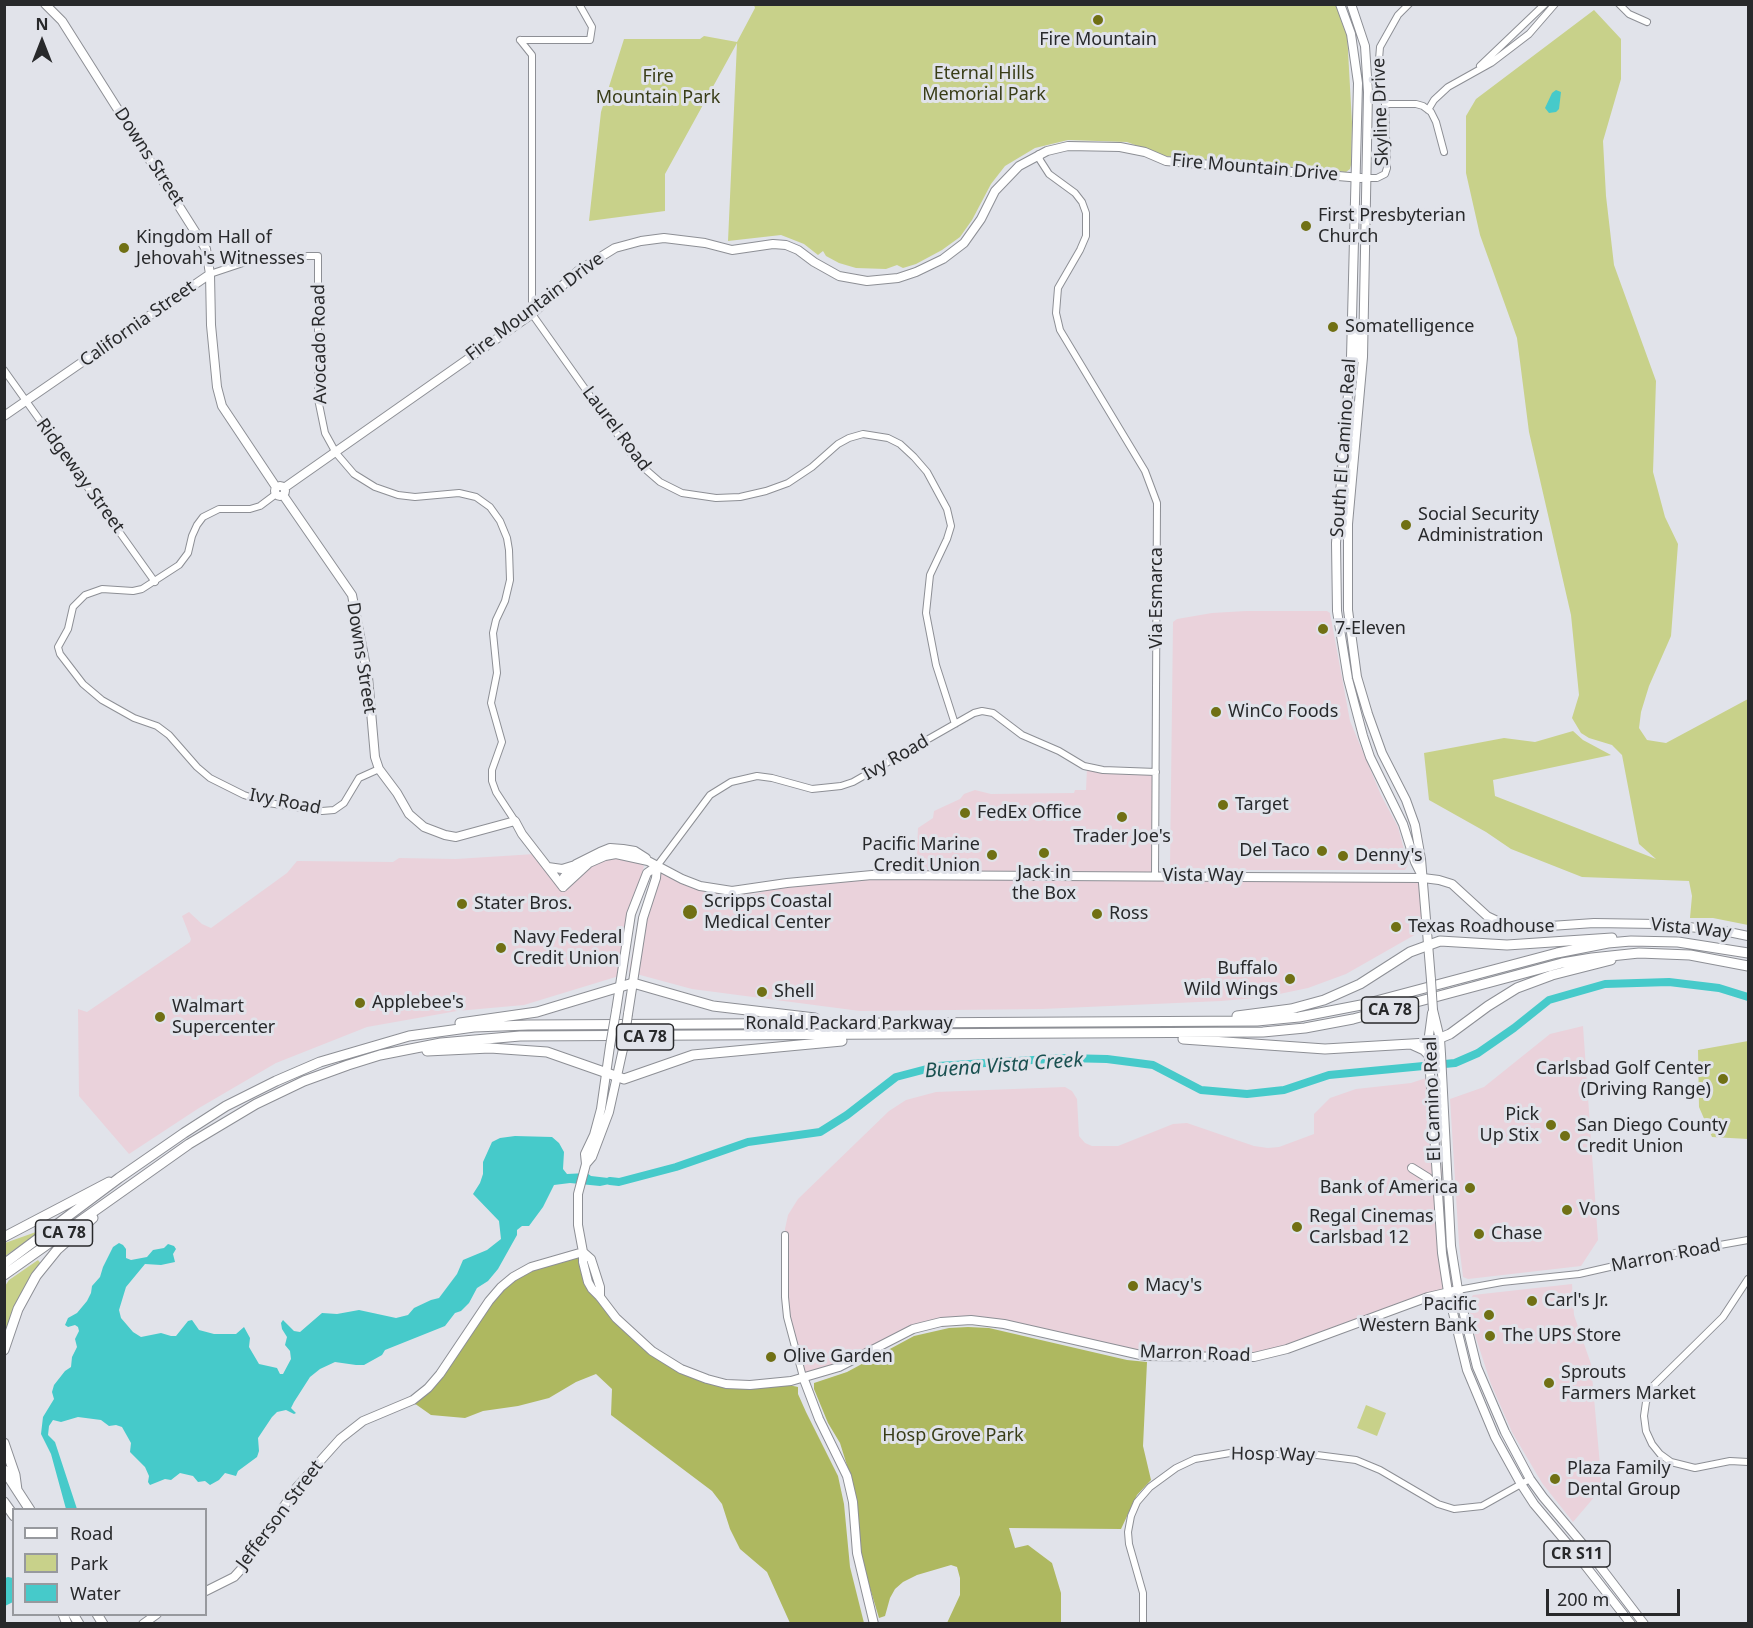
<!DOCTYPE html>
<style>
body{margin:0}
#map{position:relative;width:1753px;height:1628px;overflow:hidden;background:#e1e3ea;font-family:"Noto Sans",sans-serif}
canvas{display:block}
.frame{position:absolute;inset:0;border:6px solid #28292b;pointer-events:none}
.legend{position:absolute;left:12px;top:1508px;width:195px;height:108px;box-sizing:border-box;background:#e1e3ea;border:2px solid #97999e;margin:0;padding:8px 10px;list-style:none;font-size:18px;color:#28292b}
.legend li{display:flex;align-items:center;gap:12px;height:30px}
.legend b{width:30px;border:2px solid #97999e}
.north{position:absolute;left:12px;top:12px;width:60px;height:60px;-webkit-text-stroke:4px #e1e3ea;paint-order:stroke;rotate:0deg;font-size:16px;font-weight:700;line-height:24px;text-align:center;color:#28292b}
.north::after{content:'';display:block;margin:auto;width:21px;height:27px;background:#28292b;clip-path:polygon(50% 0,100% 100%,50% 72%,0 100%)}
.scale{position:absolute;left:1546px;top:1589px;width:134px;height:27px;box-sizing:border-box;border:3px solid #28292b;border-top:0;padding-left:8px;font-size:18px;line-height:21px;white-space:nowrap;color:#28292b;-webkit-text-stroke:4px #e1e3ea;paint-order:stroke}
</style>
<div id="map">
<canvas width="1753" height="1628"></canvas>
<div class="frame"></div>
<ul class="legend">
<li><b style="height:8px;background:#fff"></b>Road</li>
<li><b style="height:16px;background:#c8d18a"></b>Park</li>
<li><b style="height:16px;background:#46caca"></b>Water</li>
</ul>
<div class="north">N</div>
<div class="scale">200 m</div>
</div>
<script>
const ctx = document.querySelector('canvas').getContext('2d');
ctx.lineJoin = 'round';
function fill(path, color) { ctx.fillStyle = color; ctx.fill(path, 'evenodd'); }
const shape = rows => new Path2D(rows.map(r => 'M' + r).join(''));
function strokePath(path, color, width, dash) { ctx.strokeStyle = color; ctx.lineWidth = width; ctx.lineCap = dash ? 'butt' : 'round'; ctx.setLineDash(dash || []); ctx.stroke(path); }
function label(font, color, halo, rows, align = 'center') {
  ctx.font = font + ' "Noto Sans",sans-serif'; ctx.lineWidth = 6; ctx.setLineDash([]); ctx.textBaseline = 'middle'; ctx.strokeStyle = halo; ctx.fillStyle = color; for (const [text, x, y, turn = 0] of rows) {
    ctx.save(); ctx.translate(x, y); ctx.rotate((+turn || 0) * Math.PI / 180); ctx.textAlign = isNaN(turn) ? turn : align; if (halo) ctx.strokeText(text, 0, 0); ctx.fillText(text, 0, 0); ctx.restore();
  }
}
const commercial = shape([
 [1246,611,1327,611,1330,613,1350,721,1381,795,1398,827,1408,865,1405,870,1249,870,1170,868,1173,622,1177,619,1212,613],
 [1087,768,1155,773,1154,875,916,874,918,828,933,818,934,811,960,799,964,794,975,790,991,794,1074,793,1075,790,1086,790],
 [535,854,562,886,587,866,612,858,630,859,644,866,625,931,619,976,524,1005,457,1011,367,1027,276,1063,199,1108,129,1154,79,1096,78,1009,87,1012,190,942,191,939,182,916,189,912,202,924,211,928,287,873,297,861,393,862,399,858,456,859],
 [661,864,682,879,755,894,806,879,823,878,1422,879,1425,929,1346,974,1308,988,1265,997,1221,1001,1042,1009,860,1011,692,989,629,972,639,916],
 [1583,1026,1598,1240,1581,1266,1468,1279,1463,1277,1459,1244,1450,1099,1484,1087,1550,1034],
 [1435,1075,1447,1247,1453,1291,1270,1354,1164,1357,996,1322,926,1325,856,1359,805,1376,785,1297,785,1229,788,1215,798,1199,889,1111,906,1100,936,1092,1065,1087,1072,1091,1077,1099,1079,1136,1085,1143,1092,1146,1118,1146,1173,1124,1187,1123,1254,1146,1268,1148,1279,1147,1314,1134,1314,1114,1330,1098,1356,1089,1411,1083],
 [1572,1284,1574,1315,1591,1364,1602,1488,1573,1522,1542,1483,1512,1432,1491,1384,1472,1326,1469,1302,1473,1295]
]);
const green = shape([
 [1335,4,1347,33,1352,123,1351,165,1350,169,1346,172,1177,157,1165,156,1127,142,1068,140,1035,148,1005,166,991,184,972,220,960,237,942,250,916,264,903,268,897,265,886,269,856,268,839,263,826,256,823,251,818,255,804,244,781,235,728,241,737,43,665,174,665,211,589,221,601,112,624,39,700,39,704,36,737,42,755,8,754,5],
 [1594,10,1621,39,1621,79,1603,141,1606,196,1614,265,1656,381,1653,472,1665,517,1678,544,1671,636,1649,686,1641,712,1639,728,1647,740,1666,743,1748,699,1748,925,1713,918,1690,918,1692,896,1689,881,1582,877,1511,849,1486,832,1429,800,1424,753,1504,738,1535,742,1573,731,1583,740,1611,755,1493,780,1495,796,1656,859,1639,844,1622,755,1612,745,1589,738,1581,733,1572,718,1579,695,1571,615,1529,432,1517,338,1480,235,1466,173,1466,116,1476,99],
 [1748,1041,1748,1139,1712,1137,1699,1107,1698,1050],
 [36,1232,37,1234,5,1256,5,1243],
 [38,1260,41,1264,7,1326,5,1334,5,1286,9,1280],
 [1366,1405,1386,1413,1377,1436,1357,1428]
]);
const forest = shape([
 [581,1254,594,1289,644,1347,710,1382,784,1384,798,1387,798,1394,806,1412,838,1476,844,1504,850,1567,864,1623,790,1623,767,1572,740,1549,730,1529,722,1504,712,1491,611,1415,612,1389,596,1374,576,1382,549,1398,518,1406,483,1411,465,1418,431,1415,414,1403,492,1301,506,1286,536,1268],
 [968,1327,989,1328,1127,1360,1147,1362,1143,1446,1151,1480,1137,1495,1121,1529,1009,1528,1015,1548,1028,1545,1052,1563,1061,1593,1061,1623,947,1623,960,1595,960,1578,957,1567,951,1565,917,1575,903,1582,895,1589,890,1598,885,1616,879,1618,858,1548,854,1488,840,1443,828,1423,814,1389,814,1383,847,1372,914,1336,949,1328]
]);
const water = shape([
 [1556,90,1561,92,1559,109,1556,112,1549,113,1545,108,1552,93],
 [515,1136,552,1137,559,1143,564,1152,563,1169,567,1174,587,1173,591,1176,617,1179,619,1182,600,1186,570,1183,554,1185,543,1207,529,1226,522,1226,517,1230,517,1235,498,1269,488,1281,477,1288,469,1303,461,1311,455,1313,445,1326,385,1350,382,1355,364,1365,356,1365,335,1362,320,1369,310,1377,294,1402,291,1408,296,1413,294,1414,286,1410,277,1412,272,1417,258,1438,259,1451,257,1457,238,1471,236,1476,225,1473,219,1480,210,1485,205,1481,198,1482,193,1476,180,1473,171,1480,165,1479,150,1485,148,1482,149,1476,145,1467,130,1452,131,1443,122,1427,116,1425,109,1426,101,1420,78,1417,61,1422,53,1420,49,1426,48,1435,55,1442,77,1509,66,1509,51,1454,41,1434,43,1417,54,1399,52,1392,54,1385,65,1371,71,1367,72,1357,77,1347,75,1339,79,1331,78,1327,75,1325,68,1327,65,1325,68,1318,77,1313,87,1301,91,1293,92,1286,100,1277,103,1267,113,1247,119,1243,123,1245,126,1249,126,1258,131,1260,147,1257,153,1250,164,1248,168,1244,174,1246,176,1249,173,1254,175,1262,161,1265,145,1264,126,1287,119,1310,121,1318,133,1332,141,1337,161,1333,171,1336,176,1336,188,1321,192,1320,199,1330,214,1334,236,1334,244,1327,250,1338,249,1347,259,1364,277,1368,280,1374,283,1374,291,1359,290,1351,285,1345,287,1337,282,1329,281,1323,283,1320,294,1331,300,1332,322,1313,337,1314,359,1310,396,1318,408,1315,414,1308,431,1300,439,1298,457,1274,463,1260,487,1250,501,1239,499,1221,473,1194,480,1183,483,1174,483,1162,492,1142,500,1138],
 [8,1577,13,1578,13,1602,5,1606,5,1578]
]);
const river = shape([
 [610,1181,619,1182,676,1167,748,1142,820,1132,847,1115,896,1077,938,1066,1065,1058,1107,1059,1153,1065,1201,1090,1247,1094,1284,1090,1329,1075,1455,1063,1478,1053,1514,1028,1549,1000,1605,984,1669,982,1719,988,1748,997]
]);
const tertiary = shape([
 [1619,4,1629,14,1647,22],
 [520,40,532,55,532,314,637,462,660,482,682,493,716,498,740,497,766,491,788,483,812,467,838,444,849,438,863,434,888,438,900,444,914,457,927,472,947,509,951,526,947,539,930,575,926,613,936,665,955,724],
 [520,40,590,40,592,27,579,4],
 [1480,66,1545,4],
 [1385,104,1416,104,1423,106,1431,112,1436,122,1444,152],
 [1428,110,1434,100,1448,87,1491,63,1529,34,1555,4],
 [1039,154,1040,160,1049,174,1075,193,1082,202,1086,213,1086,236,1080,250,1058,288,1056,313,1060,330,1145,471,1157,503,1155,876],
 [1366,178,1377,178,1385,174,1387,168,1385,104,1378,72,1380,47,1398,15,1409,4],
 [210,274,255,259,276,256,318,256,318,399,325,433,336,453,354,474,375,487,398,495,415,497,459,493,476,497,490,507,500,521,507,538,509,550,510,580,505,601,496,620,493,633,497,673,491,703,502,742,492,770,492,781,496,792,515,821],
 [4,370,155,582],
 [276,494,260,506,250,509,219,509,203,517,197,525,192,536,188,553,179,565,142,589,133,591,102,589,85,595,73,607,68,629,58,647,60,654,83,684,102,700,134,718,157,726,169,735,197,767,210,778,244,795,268,803,322,811,334,810,344,803,359,778,379,769],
 [657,866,710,795,731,782,757,776,772,778,812,789,841,786,853,782,974,713,982,711,993,713,1022,735,1059,751,1084,766,1103,770,1156,772],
 [785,1235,785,1297,787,1317,803,1377],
 [1748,1279,1723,1317,1653,1386,1646,1402,1644,1416,1646,1431,1652,1444,1660,1454,1671,1462,1695,1468,1730,1461,1748,1462],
 [1458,1290,1502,1282,1579,1274,1658,1256,1748,1240],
 [1143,1624,1143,1593,1129,1544,1128,1532,1131,1516,1137,1502,1150,1487,1176,1468,1195,1459,1230,1453,1317,1455,1356,1460,1380,1470,1438,1504,1454,1509,1482,1506,1530,1479]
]);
const secondary = shape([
 [45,4,62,21,206,249,210,274,211,325,217,387,222,406,276,487],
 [4,416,210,274],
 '275 491a5 5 0 1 1 10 0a5 5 0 1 1-10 0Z',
 [284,488,532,314,578,271,615,248,641,241,664,238,705,243,732,250,773,244,786,245,798,250,814,262,839,276,867,281,898,278,916,272,943,259,964,243,981,219,995,191,1019,166,1047,151,1068,146,1120,147,1145,152,1166,161,1361,178],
 [283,495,352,595,368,677,375,757,379,769,397,793,409,814,424,827,445,835,456,837,515,821,522,834,563,887],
 [548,867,562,869,575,865],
 [563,887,589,863,605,856,616,854,648,861,682,879,700,886,732,891,787,883,872,875,1423,878,1439,880,1452,884,1487,916,1508,926,1521,928,1594,923,1657,924,1719,930,1748,936],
 [563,887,564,877,576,864,600,852,610,848,623,849,635,851,646,858],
 [616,1011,631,914,647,873,657,866],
 [628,1014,643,918,656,878,657,866],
 [610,1046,601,1109,594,1135,585,1154,586,1164,578,1194,578,1225,583,1252,583,1262,588,1282,592,1289,600,1297,616,1318,652,1351,681,1369,707,1379,726,1384,750,1385,791,1381,839,1367,913,1329,941,1322,971,1320,1004,1324,1145,1356,1254,1357,1287,1349,1428,1297,1458,1290],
 [586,1164,592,1157,609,1112,623,1049],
 [583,1252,591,1259,600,1287,600,1297],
 [803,1377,819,1419,847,1476,853,1502,857,1553,874,1624],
 [206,1591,234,1577,245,1565,296,1488,340,1439,363,1421,413,1400,428,1388,440,1374,489,1301,501,1287,513,1277,531,1267,583,1252],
 [143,1624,157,1614]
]);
const primary = shape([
 [1340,4,1351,34,1358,83,1351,357,1336,543,1337,611,1348,679,1363,736,1370,757,1403,824,1415,862,1421,874],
 [1351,4,1365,46,1368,92,1363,357,1348,524,1348,610,1357,677,1368,714,1382,753,1406,800,1415,825,1421,859,1431,980],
 [1358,326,1358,358],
 [1433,1010,1440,1039,1441,1054,1451,1246,1458,1290,1477,1367,1505,1432,1530,1479,1543,1497,1586,1548,1644,1624],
 [1432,1013,1428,1043,1442,1253,1448,1292,1467,1370,1495,1437,1521,1484,1534,1504,1577,1555,1631,1624],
 [1412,1168,1428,1178,1437,1187]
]);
const motorway = shape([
 [1237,1016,1291,1009,1324,1000,1360,984,1410,952,1440,941,1507,945,1612,938],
 [460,1023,537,1012,633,983,713,1006,815,1018],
 [1183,1039,1325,1049,1428,1043,1450,1034,1488,1006,1517,988,1552,975,1611,960],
 [1413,1045,1424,1050,1429,1055],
 [427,1051,490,1048,547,1052,624,1079,693,1055,842,1041],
 [4,1237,109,1182],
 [4,1264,119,1178,184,1133,226,1106,276,1081,320,1062,409,1036,474,1027,528,1025,1257,1021,1299,1017,1361,1005,1557,953,1608,943,1631,941,1678,942,1748,953],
 [4,1275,189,1144,256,1104,304,1081,348,1065,380,1055,441,1043,520,1036,1263,1032,1305,1028,1353,1019,1562,963,1592,958,1639,953,1690,955,1748,966],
 [4,1350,18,1309,36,1276,57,1250,93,1218],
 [4,1443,15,1475,17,1490],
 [4,1470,30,1510],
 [4,1502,14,1516],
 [63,1614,67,1624],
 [73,1614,79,1624],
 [97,1614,103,1624]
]);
const secondaryBridge = shape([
 [610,1046,616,1011],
 [623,1049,628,1014]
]);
const primaryBridge = shape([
 [1431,980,1433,1010]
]);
const markers = [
 [1098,20,6,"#707014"],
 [1306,226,6,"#707014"],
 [124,248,6,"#707014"],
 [1333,327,6,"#707014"],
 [1406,525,6,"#707014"],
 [1323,629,6,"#707014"],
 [1216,712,6,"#707014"],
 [1223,805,6,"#707014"],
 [965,813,6,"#707014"],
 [1122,817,6,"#707014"],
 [1322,851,6,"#707014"],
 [1044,853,6,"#707014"],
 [992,855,6,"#707014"],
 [1343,856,6,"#707014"],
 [462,904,6,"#707014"],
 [690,912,8,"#707014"],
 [1097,914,6,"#707014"],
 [1396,927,6,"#707014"],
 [501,948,6,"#707014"],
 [1290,979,6,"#707014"],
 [762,992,6,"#707014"],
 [360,1003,6,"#707014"],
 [160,1017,6,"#707014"],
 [1723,1079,6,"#707014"],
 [1551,1125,6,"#707014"],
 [1565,1136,6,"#707014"],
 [1470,1188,6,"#707014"],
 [1567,1210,6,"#707014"],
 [1297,1227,6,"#707014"],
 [1479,1234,6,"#707014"],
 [1133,1286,6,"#707014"],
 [1532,1301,6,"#707014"],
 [1489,1315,6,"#707014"],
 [1490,1336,6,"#707014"],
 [771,1357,6,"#707014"],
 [1549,1383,6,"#707014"],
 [1555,1479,6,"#707014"]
];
const shields = [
 [1390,1010,57],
 [645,1037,57],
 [64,1233,57],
 [1577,1554,66]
];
const shieldNames = [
 ["CA 78",1390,1010],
 ["CA 78",645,1037],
 ["CA 78",64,1233],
 ["CR S11",1577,1554]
];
const poiNames = [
 ["Fire Mountain",1098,40,"center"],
 ["First Presbyterian",1318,216],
 ["Church",1318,237],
 ["Kingdom Hall of",136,238],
 ["Jehovah's Witnesses",136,259],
 ["Somatelligence",1345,327],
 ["Social Security",1418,515],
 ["Administration",1418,536],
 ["7-Eleven",1335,629],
 ["WinCo Foods",1228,712],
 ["Target",1235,805],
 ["FedEx Office",977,813],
 ["Trader Joe's",1122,837,"center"],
 ["Pacific Marine",980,845,"right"],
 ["Credit Union",980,866,"right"],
 ["Del Taco",1310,851,"right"],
 ["Denny's",1355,856],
 ["Jack in",1044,873,"center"],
 ["the Box",1044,894,"center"],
 ["Scripps Coastal",704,902],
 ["Medical Center",704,923],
 ["Stater Bros.",474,904],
 ["Ross",1109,914],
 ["Texas Roadhouse",1408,927],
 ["Navy Federal",513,938],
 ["Credit Union",513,959],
 ["Buffalo",1278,969,"right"],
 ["Wild Wings",1278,990,"right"],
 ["Shell",774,992],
 ["Applebee's",372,1003],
 ["Walmart",172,1007],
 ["Supercenter",172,1028],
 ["Carlsbad Golf Center",1711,1069,"right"],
 ["(Driving Range)",1711,1090,"right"],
 ["Pick",1539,1115,"right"],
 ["Up Stix",1539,1136,"right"],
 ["San Diego County",1577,1126],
 ["Credit Union",1577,1147],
 ["Bank of America",1458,1188,"right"],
 ["Vons",1579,1210],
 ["Regal Cinemas",1309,1217],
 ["Carlsbad 12",1309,1238],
 ["Chase",1491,1234],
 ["Macy's",1145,1286],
 ["Carl's Jr.",1544,1301],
 ["Pacific",1477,1305,"right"],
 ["Western Bank",1477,1326,"right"],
 ["The UPS Store",1502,1336],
 ["Olive Garden",783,1357],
 ["Sprouts",1561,1373],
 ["Farmers Market",1561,1394],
 ["Plaza Family",1567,1469],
 ["Dental Group",1567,1490]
];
const parkNames = [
 ["Eternal Hills",984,74],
 ["Memorial Park",984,95],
 ["Fire",658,77],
 ["Mountain Park",658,98],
 ["Hosp Grove Park",953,1436]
];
const streetNames = [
 ["Skyline Drive",1381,112,-92],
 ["Downs Street",149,157,57],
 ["Fire Mountain Drive",1255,168,5],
 ["Fire Mountain Drive",535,307,-37],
 ["California Street",138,324,-35],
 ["Avocado Road",320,344,-91],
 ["Laurel Road",616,429,53],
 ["South El Camino Real",1344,448,-86],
 ["Ridgeway Street",80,476,54],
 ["Via Esmarca",1157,598,-90],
 ["Downs Street",361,658,81],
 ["Ivy Road",896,758,-30],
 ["Ivy Road",285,802,11],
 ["Vista Way",1203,876],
 ["Vista Way",1691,929,6],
 ["Ronald Packard Parkway",849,1024],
 ["El Camino Real",1433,1099,-92],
 ["Marron Road",1666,1256,-11],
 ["Marron Road",1195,1354,2],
 ["Hosp Way",1273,1455,1],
 ["Jefferson Street",280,1515,-53]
];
const waterNames = [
 ["Buena Vista Creek",1004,1066,-4]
];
fill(commercial, '#ead2db');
fill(green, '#c8d18a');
fill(forest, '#aeb860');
fill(water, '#46caca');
strokePath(river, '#46caca', 8);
strokePath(tertiary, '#8d8f95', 8);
strokePath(secondary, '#8d8f95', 10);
strokePath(primary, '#8d8f95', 10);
strokePath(motorway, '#8d8f95', 11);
strokePath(tertiary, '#fff', 6);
strokePath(secondary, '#fff', 8);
strokePath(primary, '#fff', 8);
strokePath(motorway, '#fff', 9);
strokePath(secondaryBridge, '#8d8f95', 10, []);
strokePath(primaryBridge, '#8d8f95', 10, []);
strokePath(secondaryBridge, '#fff', 8);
strokePath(primaryBridge, '#fff', 8);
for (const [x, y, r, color] of markers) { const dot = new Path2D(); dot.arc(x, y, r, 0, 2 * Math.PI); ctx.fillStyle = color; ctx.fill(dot); strokePath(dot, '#e1e3ea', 2); }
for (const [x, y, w] of shields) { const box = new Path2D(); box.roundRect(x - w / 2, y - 13, w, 26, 4.5); ctx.fillStyle = '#e1e3ea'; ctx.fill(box); strokePath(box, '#28292b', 1.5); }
label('bold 16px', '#28292b', null, shieldNames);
label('18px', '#28292b', '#e1e3ea', poiNames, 'left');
label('18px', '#393d17', '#e1e3ea', parkNames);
label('18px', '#28292b', '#e1e3ea', streetNames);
label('italic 20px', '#1a5151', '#e1e3ea', waterNames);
</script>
